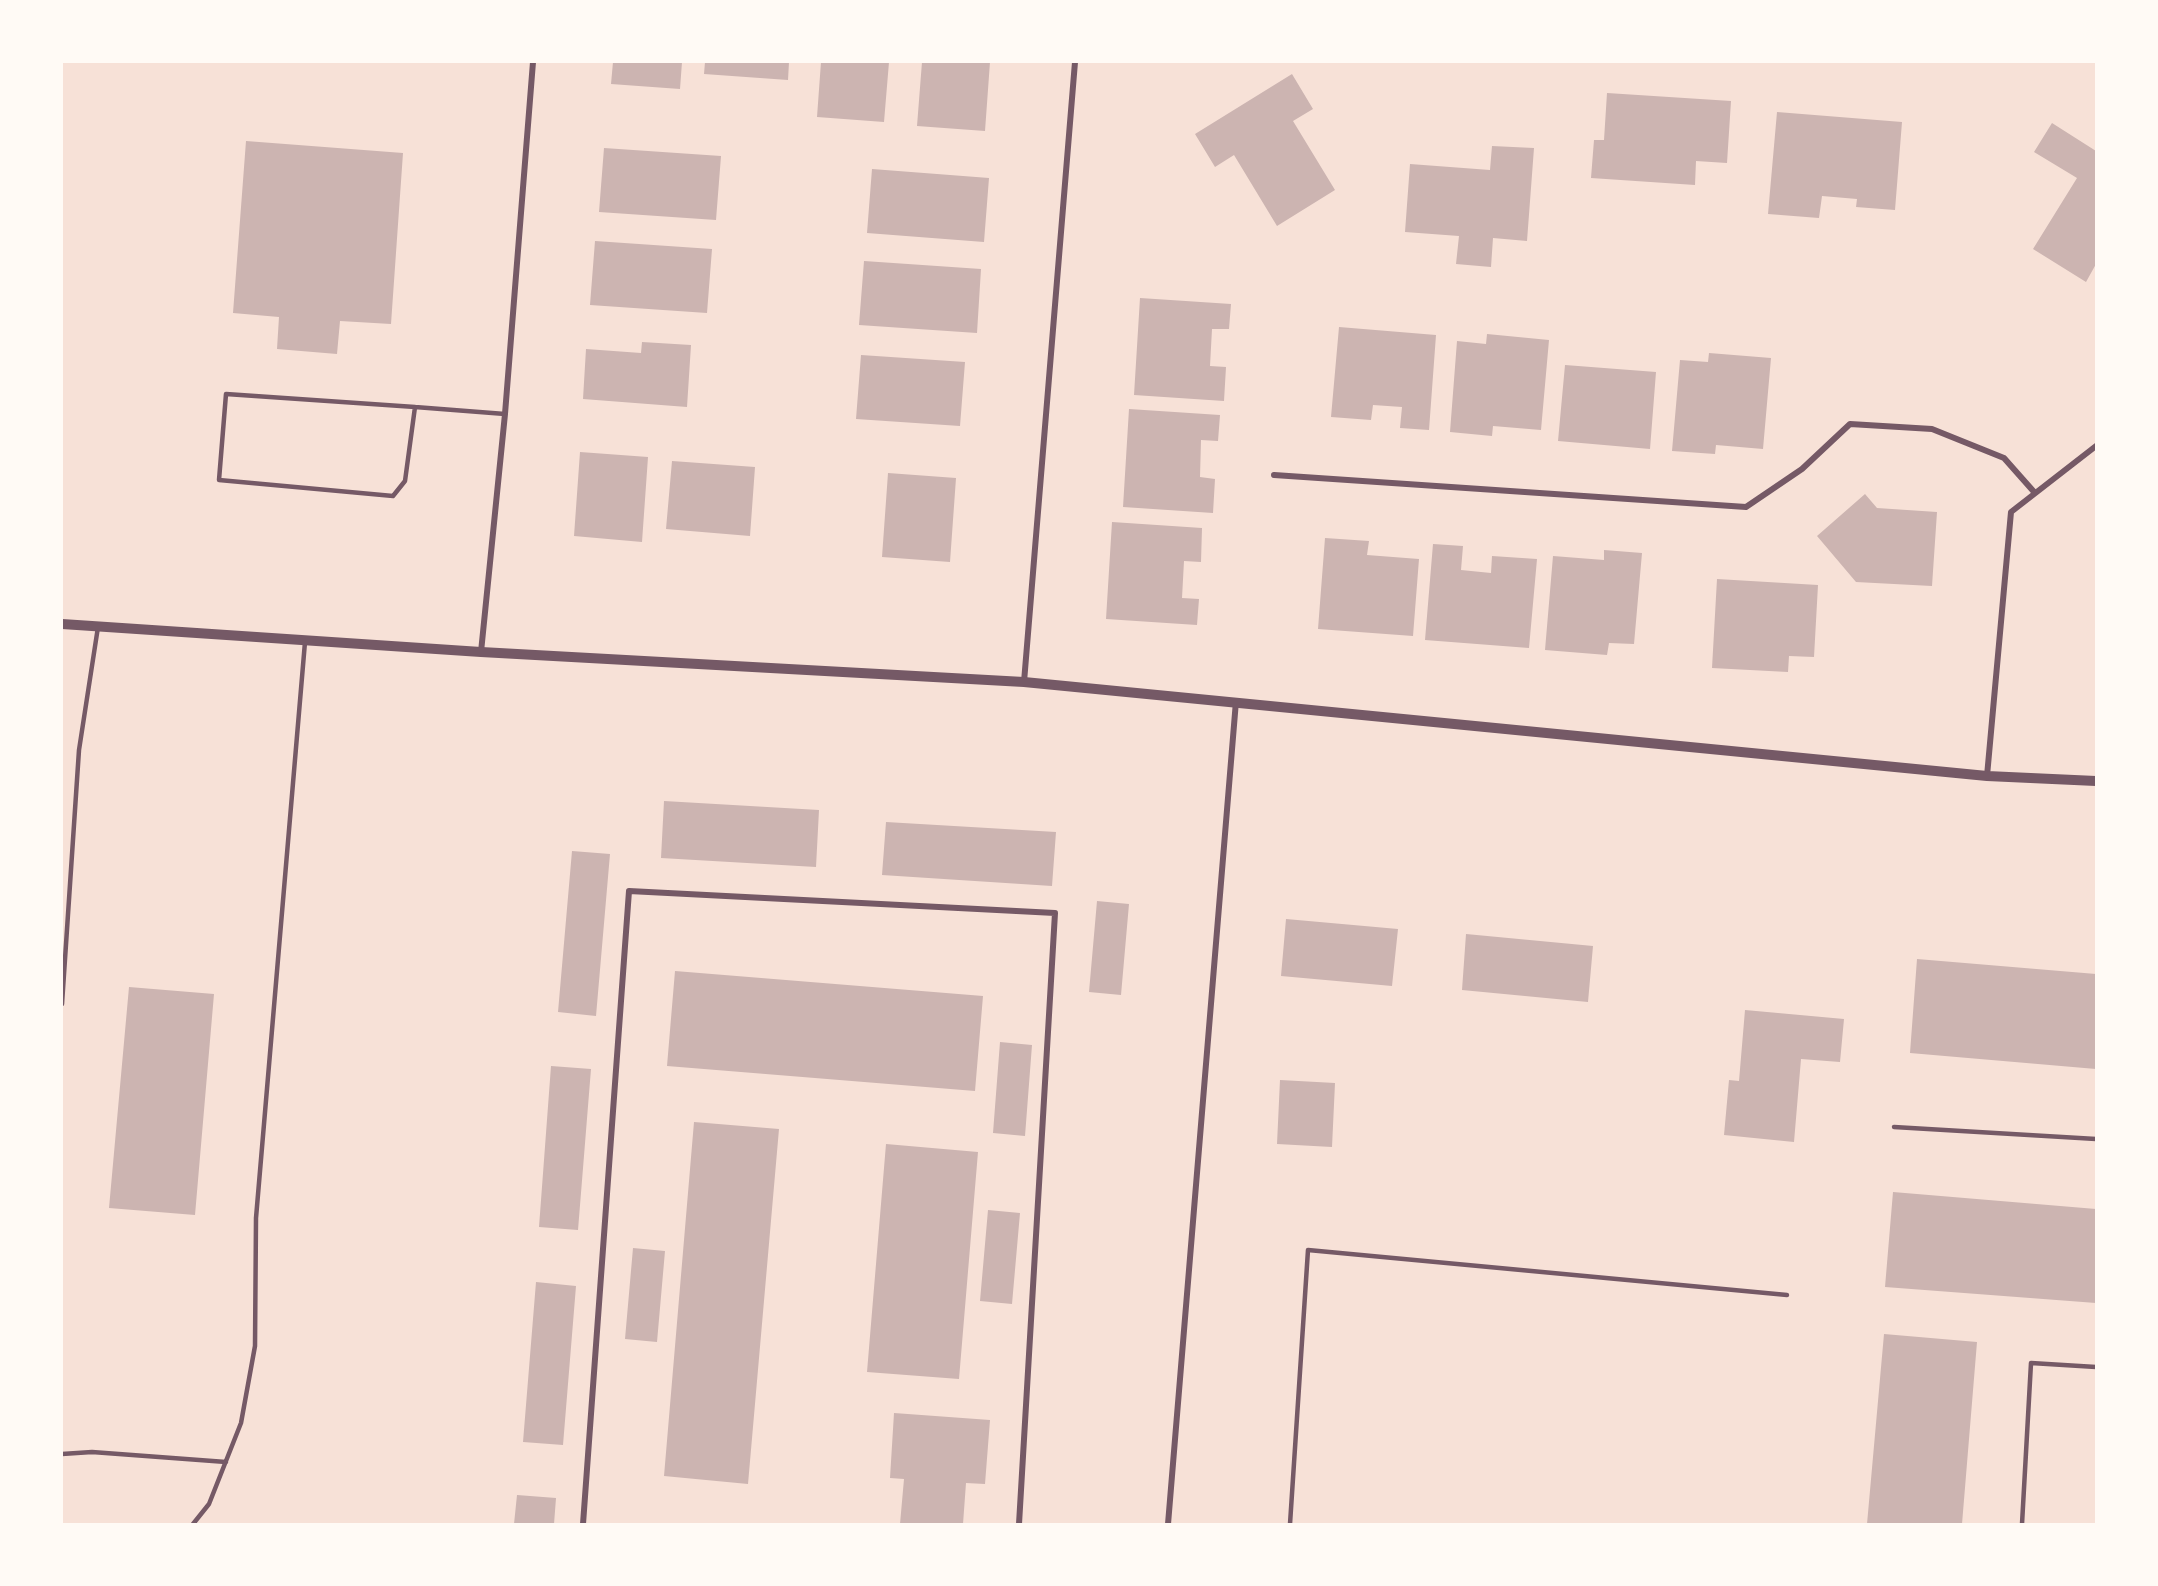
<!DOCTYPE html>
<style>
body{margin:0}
#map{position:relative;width:2158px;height:1586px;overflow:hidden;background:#f7e1d7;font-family:"Public Sans",sans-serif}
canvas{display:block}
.frame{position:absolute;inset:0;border:63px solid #fffaf5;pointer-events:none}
</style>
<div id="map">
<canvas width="2158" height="1586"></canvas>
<div class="frame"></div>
</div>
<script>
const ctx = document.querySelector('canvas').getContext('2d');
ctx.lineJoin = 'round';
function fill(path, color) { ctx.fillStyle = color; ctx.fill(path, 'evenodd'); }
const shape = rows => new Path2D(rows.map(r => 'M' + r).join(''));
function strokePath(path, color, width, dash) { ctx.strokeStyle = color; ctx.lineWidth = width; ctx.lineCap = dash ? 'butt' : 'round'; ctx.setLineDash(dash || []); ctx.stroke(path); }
const building = shape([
 [613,62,682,62,680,89,611,84],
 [705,62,789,62,788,80,704,74],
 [821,62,889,62,884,122,817,117],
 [922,62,990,62,985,131,917,126],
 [1292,74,1313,109,1293,121,1335,190,1277,226,1234,155,1215,167,1195,134],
 [1607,93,1731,101,1727,163,1696,161,1695,185,1591,178,1594,140,1604,140],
 [1777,112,1902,122,1895,210,1856,207,1857,199,1822,196,1819,218,1768,214],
 [2052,123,2096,151,2096,264,2086,282,2033,249,2077,178,2034,152],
 [246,141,403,153,391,324,340,321,337,354,277,349,279,317,233,313],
 [1492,146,1534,148,1527,241,1493,238,1491,267,1456,264,1459,236,1405,232,1410,164,1490,170],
 [604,148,721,156,716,220,599,212],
 [872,169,989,178,984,242,867,233],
 [595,241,712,249,707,313,590,305],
 [864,261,981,269,977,333,859,325],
 [1140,298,1231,304,1229,329,1212,329,1210,366,1226,367,1224,401,1134,395],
 [1339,327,1436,335,1429,430,1400,428,1402,407,1373,405,1371,420,1331,417],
 [1487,334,1549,340,1541,430,1493,426,1492,436,1450,432,1457,341,1486,344],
 [642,342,691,345,687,407,583,399,586,349,641,353],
 [1709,353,1771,358,1763,449,1716,445,1715,454,1672,451,1680,360,1708,362],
 [861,355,965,362,960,426,856,419],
 [1565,365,1656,372,1650,449,1558,441],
 [1129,409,1220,415,1218,441,1201,440,1200,477,1215,479,1213,513,1123,507],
 [580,452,648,457,642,542,574,536],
 [672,461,755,467,750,536,666,529],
 [888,473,956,478,950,562,882,557],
 [1865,494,1877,508,1937,512,1932,586,1856,582,1817,536],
 [1112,522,1202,528,1201,562,1184,561,1182,598,1199,599,1197,625,1106,619],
 [1325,538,1369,541,1367,555,1419,559,1413,636,1318,629],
 [1433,544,1463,546,1461,570,1491,573,1492,556,1537,559,1529,648,1425,640],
 [1604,550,1642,553,1634,644,1609,643,1607,655,1545,650,1553,556,1604,560],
 [1717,579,1818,585,1814,657,1789,656,1788,672,1712,668],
 [664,801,819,810,816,867,661,858],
 [886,822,1056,832,1052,886,882,875],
 [572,851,610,854,596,1016,558,1012],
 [1097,901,1129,904,1121,995,1089,992],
 [1286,919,1398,929,1392,986,1281,976],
 [1466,934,1593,946,1588,1002,1462,990],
 [1917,959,2096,974,2096,1069,1910,1053],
 [675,971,983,996,975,1091,667,1066],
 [129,987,214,994,195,1215,109,1208],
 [1745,1010,1844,1019,1840,1062,1801,1059,1794,1142,1724,1135,1729,1080,1739,1081],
 [1000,1042,1032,1045,1025,1136,993,1133],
 [551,1066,591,1069,578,1230,539,1227],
 [1280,1080,1335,1083,1332,1147,1277,1144],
 [694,1122,779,1129,748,1484,664,1476],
 [886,1144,978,1152,959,1379,867,1372],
 [1893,1192,2096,1209,2096,1303,1885,1287],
 [988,1210,1020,1213,1012,1304,980,1301],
 [633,1248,665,1251,657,1342,625,1339],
 [536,1282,576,1286,563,1445,523,1442],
 [1884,1334,1977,1342,1962,1524,1867,1524],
 [894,1413,990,1420,985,1484,966,1483,963,1524,900,1524,904,1479,890,1478],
 [517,1495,556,1498,554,1524,514,1524]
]);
const service = shape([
 [415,407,405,481,393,496,219,480,226,394,415,407,505,414],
 [62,1004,79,750,98,627],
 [1894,1127,2096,1139],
 [62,1454,92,1452,226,1462],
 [193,1524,209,1504,241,1423,255,1346,256,1218,305,642],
 [1290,1524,1308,1250,1787,1295],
 [2022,1524,2031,1363,2096,1367]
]);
const minor = shape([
 [1274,475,1746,507,1802,469,1850,424,1932,429,2004,458,2035,493],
 [481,652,505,414,533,62],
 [1024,682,1075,62],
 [1987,776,2011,512,2096,446],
 [583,1524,629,891,1055,913,1019,1524],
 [1168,1524,1236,701]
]);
const tertiary = shape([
 [62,624,481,652,1024,682,1987,776,2096,781]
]);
fill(building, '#ccb4b1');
strokePath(service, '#755966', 4.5);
strokePath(minor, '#755966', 6);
strokePath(tertiary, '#755966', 10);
</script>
